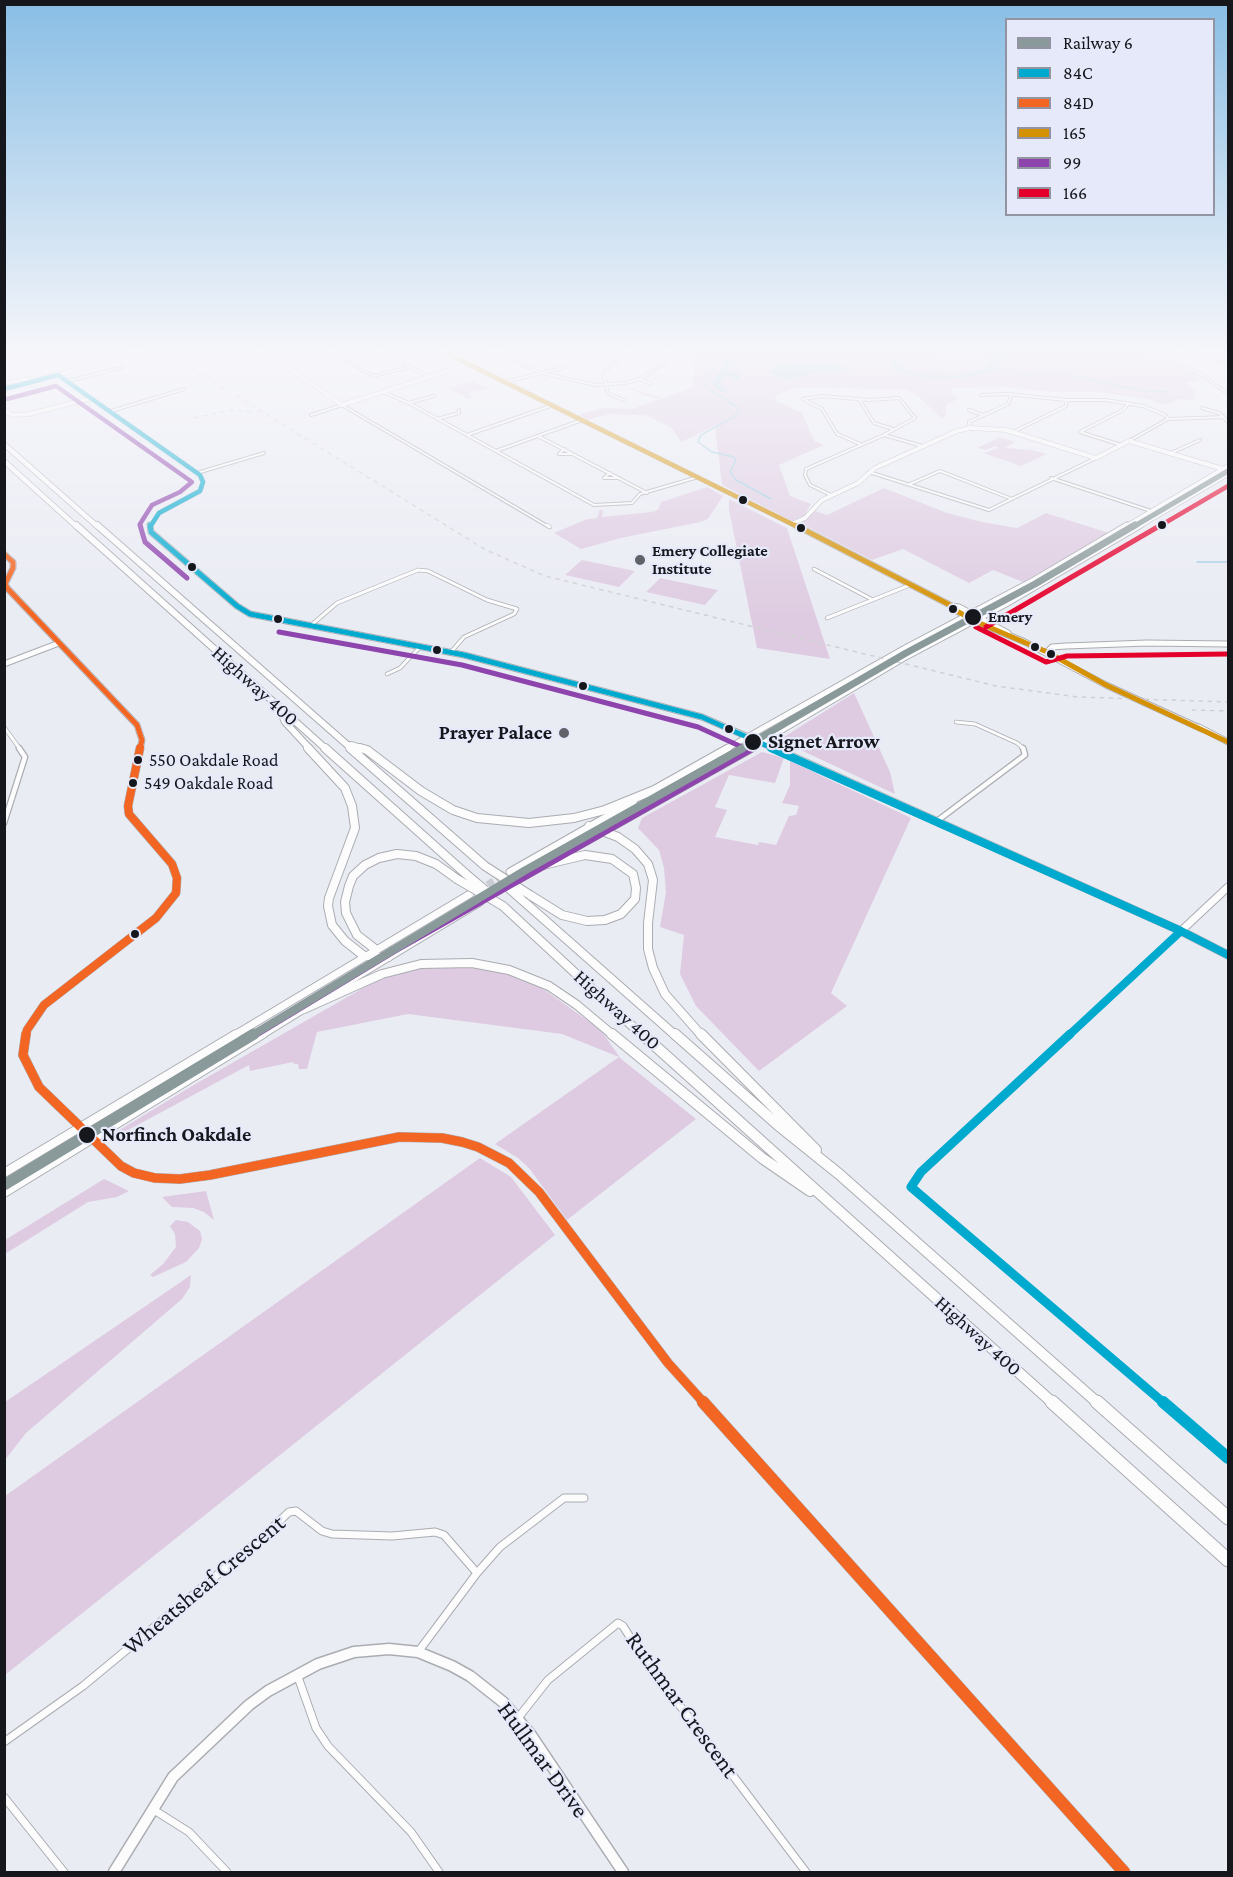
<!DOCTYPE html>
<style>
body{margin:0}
#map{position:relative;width:1233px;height:1877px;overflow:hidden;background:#eaecf4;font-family:"Crimson Pro",serif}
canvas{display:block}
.frame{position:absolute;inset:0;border:6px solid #16171d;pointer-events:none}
.legend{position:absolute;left:1005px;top:18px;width:210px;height:198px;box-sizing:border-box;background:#e5e9f9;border:2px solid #9295a1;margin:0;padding:8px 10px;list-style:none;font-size:18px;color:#16171d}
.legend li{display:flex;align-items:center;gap:12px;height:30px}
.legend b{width:30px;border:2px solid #9295a1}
</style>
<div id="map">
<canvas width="1233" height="1877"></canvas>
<div class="frame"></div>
<ul class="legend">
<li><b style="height:8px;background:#8a999a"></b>Railway 6</li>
<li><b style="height:8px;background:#00a9ce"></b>84C</li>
<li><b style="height:8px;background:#f26522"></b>84D</li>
<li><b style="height:8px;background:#d59104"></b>165</li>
<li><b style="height:8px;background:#8e44ad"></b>99</li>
<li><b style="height:8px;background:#e4002b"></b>166</li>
</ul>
</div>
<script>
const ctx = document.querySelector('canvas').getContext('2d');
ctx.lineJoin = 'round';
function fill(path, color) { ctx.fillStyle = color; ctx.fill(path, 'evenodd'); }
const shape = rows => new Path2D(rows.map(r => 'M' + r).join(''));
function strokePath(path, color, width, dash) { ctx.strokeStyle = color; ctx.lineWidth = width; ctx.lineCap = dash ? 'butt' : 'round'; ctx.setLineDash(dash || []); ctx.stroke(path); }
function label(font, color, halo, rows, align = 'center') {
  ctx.font = font + ' "Crimson Pro",serif'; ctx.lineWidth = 4.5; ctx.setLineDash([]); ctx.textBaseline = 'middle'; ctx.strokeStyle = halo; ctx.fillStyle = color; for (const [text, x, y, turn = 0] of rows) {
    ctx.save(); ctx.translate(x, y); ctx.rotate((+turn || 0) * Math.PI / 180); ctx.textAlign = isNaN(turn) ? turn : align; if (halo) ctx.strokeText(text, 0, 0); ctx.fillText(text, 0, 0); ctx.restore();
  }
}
const green = shape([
 [692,353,930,353,967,360,975,358,967,353,979,358,990,353,1142,353,1177,362,1203,380,1185,382,1196,392,1190,393,1195,395,1193,400,1179,399,1165,405,1148,399,1097,392,1054,392,1006,387,953,388,950,392,959,398,946,405,946,416,942,419,916,394,903,389,809,388,796,388,778,394,775,398,777,401,802,413,814,441,824,445,779,465,790,496,811,504,804,516,792,521,722,485,715,426,681,442,672,428,646,415,608,414,588,420,579,415,603,408,633,409,659,399,646,396,623,386,663,398,693,387,694,366],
 [472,381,489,389,470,392,472,394,468,395,473,398,469,399,447,388],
 [1000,437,1015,442,1005,448,1032,450,1047,454,1021,466,983,453,999,448,995,446,986,450,977,448],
 [707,487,723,496,708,519,700,522,621,538,581,549,554,533,587,519,597,518,600,509,603,511,602,517,651,512,658,510,661,502],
 [884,488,947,513,982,522,1017,528,1046,513,1109,533,1023,582,993,570,969,583,903,549,872,560,800,523,816,511,827,515],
 [729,499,787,528,830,659,757,648,729,510],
 [582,560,635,571,619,587,565,575],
 [660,578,718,590,705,605,646,592],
 [854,693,890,772,895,794,779,740],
 [762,752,784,758,775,783,729,775,715,807,727,810,715,837,758,845,759,842,776,845,789,816,796,815,799,806,782,803,790,785,790,761,911,818,831,993,847,1006,759,1071,696,1006,680,974,684,935,660,927,666,892,664,868,659,850,638,828,642,818],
 [432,965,470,965,494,969,539,986,601,1030,620,1058,696,1119,567,1220,529,1168,518,1158,495,1144,619,1057,562,1034,408,1014,317,1032,307,1069,299,1069,298,1064,294,1064,293,1062,250,1071,249,1065,117,1136,116,1132,192,1086,370,984,400,972],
 [480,1158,511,1177,555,1235,5,1675,5,1496],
 [104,1179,129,1191,117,1197,88,1202,5,1254,5,1240],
 [206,1191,214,1220,204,1212,193,1208,172,1207,162,1197],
 [176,1220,188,1222,200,1231,202,1239,199,1248,186,1262,153,1277,150,1275,163,1264,176,1247,175,1234,170,1226],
 [191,1275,190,1287,182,1299,26,1433,5,1460,5,1402]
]);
const water = shape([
 [842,353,900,353,900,363,908,371,917,374,954,376,984,370,995,353,1012,353,1000,362,993,372,987,374,960,378,934,379,901,374,892,366,893,356,890,354,853,356],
 [723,358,735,358,736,364,728,368,730,371,739,373,741,380,735,380,725,374,718,384,727,389,728,391,722,392,712,384,723,367],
 [827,362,853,371,817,372,785,380,768,372,778,365]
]);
const stream = shape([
 [715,353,715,367,707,375,706,387,737,407,739,411,734,417,701,435,698,442,712,452,734,457,736,460,730,472,736,480,771,499],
 [856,366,857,360,870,359,872,354],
 [998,368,1006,369],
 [1009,369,1023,375,1057,373,1137,390,1167,392],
 [1197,562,1228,562]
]);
const secondaryTunnel = shape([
 [479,890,505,874],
 [485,899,511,884]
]);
const streetFar4 = shape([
 [332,353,373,376,411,367],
 [384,353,430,377],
 [497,353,541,373,596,385,625,383,640,379,664,364,668,359,668,353],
 [1179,353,1168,357,1204,376,1228,394],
 [1204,353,1228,367],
 [1207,354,1222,353],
 [640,379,651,384],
 [69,381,123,367],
 [505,382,566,367],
 [383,392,409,403,594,505,632,503,640,494,698,477],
 [981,395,1007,394,1066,400,1106,400,1143,406,1165,415,1168,419],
 [859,399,874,423,893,429],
 [623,400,608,393,603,373,626,353],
 [409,403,434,396],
 [1202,408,1219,413,1228,422],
 [969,410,983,415],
 [111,411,184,389],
 [311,415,342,405,549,527],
 [437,419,459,413,459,410],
 [1168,419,1224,417],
 [970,428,969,422,1008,404,1012,394],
 [1013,432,1066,406,1066,400],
 [467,435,553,405],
 [884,435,922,446],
 [538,436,647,493],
 [1129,441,1168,419],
 [1121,445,1080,432,1123,410,1129,403],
 [564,449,559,454,573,454],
 [496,451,582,420],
 [1171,453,1200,440],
 [869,472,989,510,1096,458],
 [197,473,264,453],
 [610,473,604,478,619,478],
 [1051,478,1160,514],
 [910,484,940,471,1012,499],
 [831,495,810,485,805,475,806,469,884,435,915,418,899,398,869,400,822,396,803,399,822,409,837,434,860,444]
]);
const streetFar3 = shape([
 [547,525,550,527],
 [814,569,873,600],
 [827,618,910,585],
 [309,627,337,603,418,570,428,571,487,600,517,609,514,614,464,637,451,652],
 [387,674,400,668,420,647],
 [956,722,975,724,1017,743,1024,749],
 [4,727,20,749]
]);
const streetFar2 = shape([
 [937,821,1025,755,1023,748],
 [4,823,25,757,19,748],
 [1068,1036,1181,931]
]);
const streetFar1 = shape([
 [1070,1034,921,1172,911,1187,1165,1404]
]);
const street = shape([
 [1163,1402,1228,1458],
 [418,1652,477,1573,500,1547,564,1498,584,1498],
 [298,1677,316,1728,328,1746,411,1832,439,1872],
 [518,1718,548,1680,618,1623,623,1626,640,1653,806,1872],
 [4,1742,83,1686,258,1541,289,1512,296,1511,322,1531,332,1534,392,1536,435,1532,444,1535,477,1573],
 [4,1797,64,1872],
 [154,1810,189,1832,227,1872]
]);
const secondaryFar4 = shape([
 [260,353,292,370,342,405,469,364],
 [446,353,798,527],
 [55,373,200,475,203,482,200,491,159,513,150,527],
 [4,383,29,379],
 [4,389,140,353],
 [4,410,12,415,29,414,92,398],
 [792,524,805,518,822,500,858,483,875,468,957,431,970,428,1006,430,1096,458,1129,441,1223,469],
 [1125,527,1228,466],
 [1138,527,1228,474]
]);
const secondaryFar3 = shape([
 [150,525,151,532,237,606,250,614,464,655,702,717,776,749],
 [795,525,952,606,953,609,975,621,1025,642,1106,685,1202,729],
 [4,554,13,562,13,568,5,584,8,589,137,725,142,740,140,749],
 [952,606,959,607,1008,633],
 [1047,652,1052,647,1066,646,1147,643,1228,644],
 [4,664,59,643],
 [1199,727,1228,742],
 [726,749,907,647,1034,580,1127,525],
 [750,749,904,658,1006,604,1141,525]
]);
const secondaryFar2 = shape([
 [773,748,1181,931,1228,955],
 [648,793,728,748],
 [510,872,633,802],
 [517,880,752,748],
 [1181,931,1228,887],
 [321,998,480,902],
 [26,1036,27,1030,44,1005,156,918,176,893,177,878,172,864,129,814,128,806,140,748],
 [233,1036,470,894],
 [260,1036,307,1007]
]);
const secondaryFar1 = shape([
 [26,1034,23,1055,39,1087,121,1166,134,1173,155,1178,180,1179,210,1175,399,1137,442,1138,462,1142,478,1147,509,1163,539,1192,668,1363,705,1404],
 [4,1173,236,1034],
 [4,1193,263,1034]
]);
const secondary = shape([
 [703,1402,1124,1872],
 [114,1872,173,1777,249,1705,268,1691,318,1664,354,1652,389,1649,418,1652,452,1666,470,1676,503,1702,531,1735,623,1872]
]);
const highwayFar4 = shape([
 [4,444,98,527],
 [4,461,77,527]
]);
const highwayFar3 = shape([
 [76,525,326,749],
 [97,525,352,749],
 [279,708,285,722,310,749],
 [351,745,365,749]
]);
const highwayFar2 = shape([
 [308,748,345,788,352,806,355,828,329,898,328,906,332,925,345,941,364,956,388,957],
 [325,748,466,874],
 [350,748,485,866],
 [360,748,367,750,421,791,453,810,477,818,529,823,574,818,605,810,652,791],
 [589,826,618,837,635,849,648,864,653,880,648,923,648,949,653,968,665,994,702,1036],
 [530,895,562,915,587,921,605,920,621,914,635,899,636,888,633,874,612,859,585,855,543,865],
 [521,899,676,1036],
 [503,906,643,1036],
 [375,949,357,935,346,913,345,902,349,886,353,876,365,865,379,858,397,854,416,856,436,864,457,879],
 [304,1009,382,974,421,964,472,963,509,970,549,986,577,1005,614,1036]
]);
const highwayFar1 = shape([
 [612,1034,762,1158,810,1191],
 [642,1034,1054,1404],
 [675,1034,778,1125,839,1174,1099,1404],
 [701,1034,816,1150]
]);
const highway = shape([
 [1052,1402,1228,1560],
 [1097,1402,1228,1518]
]);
const rail = shape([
 [167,353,486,550,545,576,996,686,1078,697,1228,702],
 [194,418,231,410,259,412],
 [1192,710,1228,711]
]);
const highwayBridge = shape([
 [485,866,530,895],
 [466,874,485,890],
 [457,879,503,906],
 [503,883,521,899]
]);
const bus1Far4 = shape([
 [4,389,58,375,200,475,203,482,200,491,159,513,150,527]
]);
const bus1Far3 = shape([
 [150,525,151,532,237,606,250,614,464,655,702,717,774,749]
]);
const bus1Far2 = shape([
 [771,748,1181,931,1228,955],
 [1068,1036,1181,931]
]);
const bus1Far1 = shape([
 [1070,1034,921,1172,911,1187,1165,1404]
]);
const bus1 = shape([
 [1163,1402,1228,1458]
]);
const bus2Far3 = shape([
 [4,554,13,562,13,568,5,584,8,589,137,725,142,740,140,749]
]);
const bus2Far2 = shape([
 [26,1036,27,1030,44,1005,156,918,176,893,177,878,172,864,129,814,128,806,140,748]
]);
const bus2Far1 = shape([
 [26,1034,23,1055,39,1087,121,1166,134,1173,155,1178,180,1179,210,1175,399,1137,442,1138,462,1142,478,1147,509,1163,539,1192,668,1363,705,1404]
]);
const bus2 = shape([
 [703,1402,1124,1872]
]);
const bus3Far1 = shape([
 [446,353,798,527]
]);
const bus3 = shape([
 [795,525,952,606,953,609,975,621,1047,652,1106,685,1228,742]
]);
const bus4Far3 = shape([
 [7,399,56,386,192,482,180,492,152,505,140,524,141,527]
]);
const bus4Far2 = shape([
 [140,525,145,542,187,578],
 [279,632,462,665,698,727,744,748],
 [749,749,753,747]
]);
const bus4Far1 = shape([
 [252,1036,394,950,752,748]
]);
const bus4 = shape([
 [9,1182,254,1034]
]);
const bus5Far1 = shape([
 [1158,527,1228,486]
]);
const bus5 = shape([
 [976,627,1046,662,1067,656,1228,654],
 [986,627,1161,525]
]);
const rail1Far3 = shape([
 [1133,527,1228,471]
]);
const rail1Far2 = shape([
 [741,749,906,653,1035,584,1135,525]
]);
const rail1Far1 = shape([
 [251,1036,524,871,743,748]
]);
const rail1 = shape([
 [4,1185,254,1034]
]);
const markers = [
 [743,500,5,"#16171d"],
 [1162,525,5,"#16171d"],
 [801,528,5,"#16171d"],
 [640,560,6,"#606268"],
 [192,567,5,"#16171d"],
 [953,609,5,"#16171d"],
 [973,617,9,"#16171d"],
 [278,619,5,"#16171d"],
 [1035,647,5,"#16171d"],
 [437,650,5,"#16171d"],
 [1051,654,5,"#16171d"],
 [583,686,5,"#16171d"],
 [729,729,5,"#16171d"],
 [564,733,6,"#606268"],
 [753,742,9,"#16171d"],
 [138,760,5,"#16171d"],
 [133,783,5,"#16171d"],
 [135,934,5,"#16171d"],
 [87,1135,9,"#16171d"]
];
const farPoinames = [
 ["Emery Collegiate",652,551],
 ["Institute",652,569]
];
const farStopnames = [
 ["Emery",988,617]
];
const busNames = [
 ["550 Oakdale Road",149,760],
 ["549 Oakdale Road",144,783]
];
const streetNames = [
 ["Highway 400",255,686,42],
 ["Highway 400",617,1010,42],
 ["Highway 400",978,1336,42]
];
const poiNames = [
 ["Prayer Palace",552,733]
];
const stopNames = [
 ["Signet Arrow",768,742],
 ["Norfinch Oakdale",102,1135]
];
const nearStreetnames = [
 ["Wheatsheaf Crescent",204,1585,-40],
 ["Ruthmar Crescent",682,1705,54],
 ["Hullmar Drive",543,1760,54]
];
fill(green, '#decbe1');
fill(water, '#9ccce0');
strokePath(stream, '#9ccce0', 1.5);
strokePath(secondaryTunnel, '#caccd4', 7, [7, 3]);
strokePath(streetFar4, '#aaacb1', 4);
strokePath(streetFar3, '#aaacb1', 4.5);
strokePath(streetFar2, '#aaacb1', 7);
strokePath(streetFar1, '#aaacb1', 8);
strokePath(street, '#aaacb1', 9);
strokePath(secondaryFar4, '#aaacb1', 5);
strokePath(secondaryFar3, '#aaacb1', 7);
strokePath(secondaryFar2, '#aaacb1', 9);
strokePath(secondaryFar1, '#aaacb1', 10);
strokePath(secondary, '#aaacb1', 13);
strokePath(highwayFar4, '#aaacb1', 6);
strokePath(highwayFar3, '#aaacb1', 8);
strokePath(highwayFar2, '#aaacb1', 10);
strokePath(highwayFar1, '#aaacb1', 12);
strokePath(highway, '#aaacb1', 15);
strokePath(streetFar4, '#fcfcfd', 2);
strokePath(streetFar3, '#fcfcfd', 3);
strokePath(streetFar2, '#fcfcfd', 4.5);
strokePath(streetFar1, '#fcfcfd', 5);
strokePath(street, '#fcfcfd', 7);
strokePath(secondaryFar4, '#fcfcfd', 4);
strokePath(secondaryFar3, '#fcfcfd', 5);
strokePath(secondaryFar2, '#fcfcfd', 7);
strokePath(secondaryFar1, '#fcfcfd', 8);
strokePath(secondary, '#fcfcfd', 10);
strokePath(highwayFar4, '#fcfcfd', 4.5);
strokePath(highwayFar3, '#fcfcfd', 6);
strokePath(highwayFar2, '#fcfcfd', 8);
strokePath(highwayFar1, '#fcfcfd', 10);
strokePath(highway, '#fcfcfd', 13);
strokePath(rail, '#d0d1d3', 1.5, [4.5, 4.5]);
strokePath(highwayBridge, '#aaacb1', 10, []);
strokePath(highwayBridge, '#fcfcfd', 8);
strokePath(bus1Far4, '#00a9ce', 4.5);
strokePath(bus1Far3, '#00a9ce', 5);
strokePath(bus1Far2, '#00a9ce', 8);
strokePath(bus1Far1, '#00a9ce', 9);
strokePath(bus1, '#00a9ce', 12);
strokePath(bus2Far3, '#f26522', 5);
strokePath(bus2Far2, '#f26522', 8);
strokePath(bus2Far1, '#f26522', 9);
strokePath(bus2, '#f26522', 12);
strokePath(bus3Far1, '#d59104', 4.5);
strokePath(bus3, '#d59104', 5);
strokePath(bus4Far3, '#8e44ad', 4.5);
strokePath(bus4Far2, '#8e44ad', 5);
strokePath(bus4Far1, '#8e44ad', 8);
strokePath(bus4, '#8e44ad', 9);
strokePath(bus5Far1, '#e4002b', 4.5);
strokePath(bus5, '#e4002b', 5);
strokePath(rail1Far3, '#8a999a', 5);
strokePath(rail1Far2, '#8a999a', 7);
strokePath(rail1Far1, '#8a999a', 8);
strokePath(rail1, '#8a999a', 11);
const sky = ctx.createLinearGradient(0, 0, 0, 616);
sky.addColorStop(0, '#89bee5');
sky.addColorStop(0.57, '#f6f6fa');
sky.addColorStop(1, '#f6f6fa00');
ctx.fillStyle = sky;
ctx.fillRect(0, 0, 1233, 616);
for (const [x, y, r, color] of markers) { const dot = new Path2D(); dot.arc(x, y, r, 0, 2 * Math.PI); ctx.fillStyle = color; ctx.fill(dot); strokePath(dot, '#e5e9f9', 2); }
label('bold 16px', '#16171d', '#e5e9f9', farPoinames, 'left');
label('bold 16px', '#16171d', '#e5e9f9', farStopnames, 'left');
label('18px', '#16171d', '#e5e9f9', busNames, 'left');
label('20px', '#16171d', '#e5e9f9', streetNames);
label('bold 20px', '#16171d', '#e5e9f9', poiNames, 'right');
label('bold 20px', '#16171d', '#e5e9f9', stopNames, 'left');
label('24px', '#16171d', '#e5e9f9', nearStreetnames);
</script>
